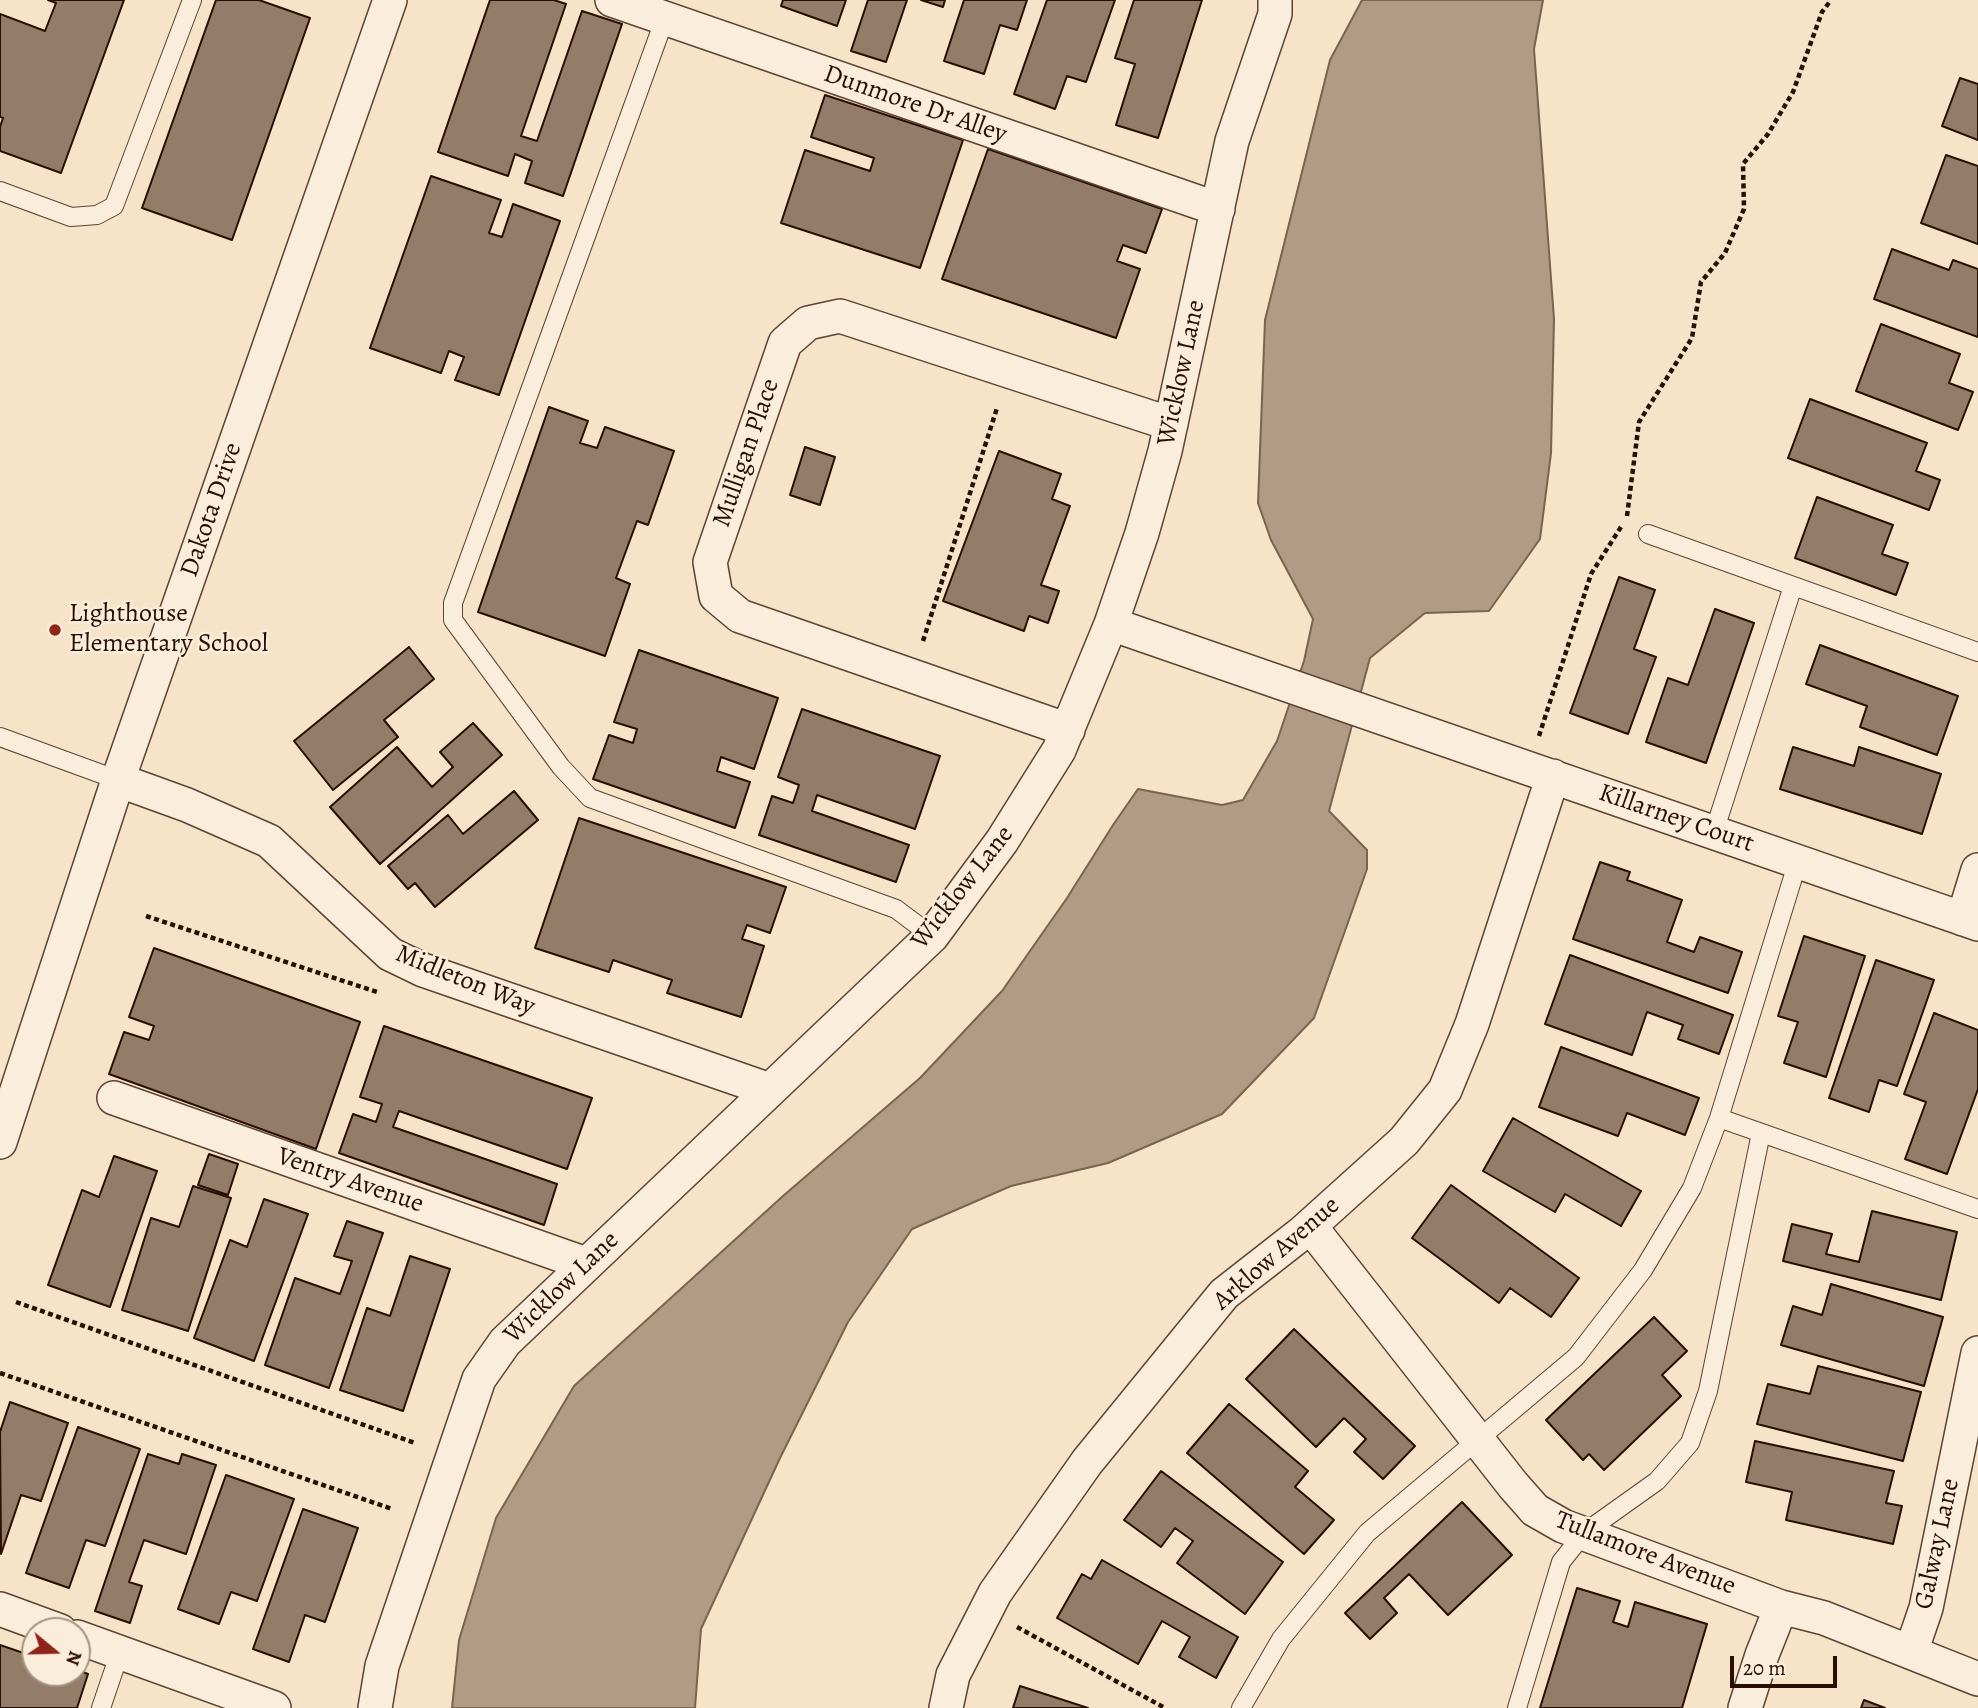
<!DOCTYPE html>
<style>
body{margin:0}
#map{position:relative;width:1978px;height:1708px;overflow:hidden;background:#f7e3c7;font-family:Alegreya,serif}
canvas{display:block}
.north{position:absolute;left:21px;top:1617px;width:70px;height:70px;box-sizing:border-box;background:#faeddb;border:2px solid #a69484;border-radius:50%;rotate:109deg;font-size:19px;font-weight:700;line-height:28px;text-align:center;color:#290e02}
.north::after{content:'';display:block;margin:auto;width:24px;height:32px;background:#8f2418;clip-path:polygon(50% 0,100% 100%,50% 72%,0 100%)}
.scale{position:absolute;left:1730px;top:1656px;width:107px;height:32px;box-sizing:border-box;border:4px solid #290e02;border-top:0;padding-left:9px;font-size:21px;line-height:24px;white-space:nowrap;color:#290e02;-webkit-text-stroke:5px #faeddb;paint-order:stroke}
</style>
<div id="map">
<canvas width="1978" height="1708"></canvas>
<div class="north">N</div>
<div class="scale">20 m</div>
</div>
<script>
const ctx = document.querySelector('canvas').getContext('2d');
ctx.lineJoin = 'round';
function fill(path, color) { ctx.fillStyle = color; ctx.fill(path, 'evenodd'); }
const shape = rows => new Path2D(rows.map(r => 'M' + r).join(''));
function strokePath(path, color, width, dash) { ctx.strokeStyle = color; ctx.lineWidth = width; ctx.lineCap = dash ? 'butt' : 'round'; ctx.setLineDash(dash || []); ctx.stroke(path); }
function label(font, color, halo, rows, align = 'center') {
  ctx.font = font + ' Alegreya,serif'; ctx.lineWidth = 5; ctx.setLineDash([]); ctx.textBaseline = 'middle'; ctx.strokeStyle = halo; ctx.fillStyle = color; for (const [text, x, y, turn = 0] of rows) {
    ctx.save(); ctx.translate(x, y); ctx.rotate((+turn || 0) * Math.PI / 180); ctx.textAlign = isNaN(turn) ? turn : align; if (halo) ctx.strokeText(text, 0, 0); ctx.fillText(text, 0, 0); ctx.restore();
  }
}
const water = shape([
 [1362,0,1543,0,1534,49,1554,319,1551,453,1540,539,1489,611,1425,613,1370,658,1329,811,1367,850,1367,869,1314,1018,1222,1114,1108,1163,1011,1186,912,1229,848,1322,780,1458,701,1629,695,1708,452,1708,459,1640,496,1518,574,1386,783,1196,920,1078,1002,991,1067,898,1113,825,1138,789,1222,805,1243,800,1277,741,1304,661,1313,619,1271,540,1258,503,1265,320,1330,60,1362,0]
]);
const building = shape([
 [48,0,124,0,61,173,0,151,0,127,3,118,0,117,0,14,45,31,56,3,48,0],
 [216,0,259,0,310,18,232,240,142,208,216,0],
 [490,0,554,0,566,4,521,136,537,141,582,11,622,24,563,196,525,183,532,161,515,154,508,176,438,152,490,0],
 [783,0,846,0,837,26,781,6,783,0],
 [868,0,907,0,886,62,851,51,868,0],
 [921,0,945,0,943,7,921,0],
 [964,0,1027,0,1017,30,1000,25,984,74,944,61,964,0],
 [1047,0,1115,0,1086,82,1067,76,1055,109,1014,94,1047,0],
 [1134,0,1202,0,1158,138,1116,125,1135,64,1115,58,1134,0],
 [1960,78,1978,84,1978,140,1942,126,1960,78],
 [825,95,963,140,920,268,781,223,805,150,870,171,874,158,811,137,825,95],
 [988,149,1162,209,1146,253,1123,245,1117,261,1140,269,1116,338,942,279,988,149],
 [1946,155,1978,166,1978,244,1921,223,1946,155],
 [431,176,501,200,489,233,502,237,513,204,560,221,499,395,455,380,464,357,449,351,441,373,370,348,431,176],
 [1892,249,1949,270,1953,260,1978,269,1978,337,1874,299,1892,249],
 [1881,324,1960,354,1949,383,1973,392,1958,430,1856,391,1881,324],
 [1810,399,1927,443,1916,471,1940,480,1929,510,1788,458,1810,399],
 [549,407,588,421,580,443,597,448,605,427,674,451,648,525,637,521,616,578,630,584,605,656,478,612,549,407],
 [805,447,835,457,820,505,790,495,805,447],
 [999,451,1061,474,1052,499,1070,506,1041,585,1059,591,1048,623,1029,616,1024,631,943,601,999,451],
 [1817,497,1893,525,1882,554,1908,563,1896,595,1795,558,1817,497],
 [1619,577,1655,590,1634,649,1656,657,1628,734,1570,713,1619,577],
 [1715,609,1754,623,1706,763,1646,742,1668,678,1688,685,1715,609],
 [1820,645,1958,696,1937,755,1860,727,1867,706,1806,684,1820,645],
 [409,647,434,679,384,720,398,737,333,790,294,741,409,647],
 [639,650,778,698,754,769,721,757,717,771,750,782,735,828,593,779,609,735,633,743,637,729,614,722,639,650],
 [802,709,940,756,915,829,817,795,812,811,909,845,896,882,759,835,772,796,793,803,799,785,778,777,802,709],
 [473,723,502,755,380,864,330,807,397,747,432,787,453,767,440,752,473,723],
 [1793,747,1854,766,1859,747,1941,774,1922,834,1780,789,1793,747],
 [514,791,538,820,435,907,415,883,408,889,388,866,448,815,463,834,514,791],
 [579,818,786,887,770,933,747,925,742,939,764,946,741,1017,667,993,672,980,613,960,609,972,535,948,579,818],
 [1600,862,1630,872,1627,880,1682,900,1667,942,1694,952,1700,937,1742,952,1728,993,1573,939,1600,862],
 [1804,936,1865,956,1826,1077,1784,1063,1798,1022,1778,1016,1804,936],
 [154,948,360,1022,316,1149,109,1074,124,1032,149,1040,154,1026,129,1017,154,948],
 [1570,955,1733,1015,1719,1054,1678,1039,1683,1025,1647,1012,1632,1055,1545,1024,1570,955],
 [1876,960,1934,980,1897,1086,1879,1080,1869,1112,1829,1098,1876,960],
 [1934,1013,1978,1030,1978,1089,1947,1174,1905,1159,1926,1102,1904,1094,1934,1013],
 [384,1026,592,1098,567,1169,399,1111,393,1127,557,1184,544,1225,339,1153,353,1114,376,1122,382,1104,360,1097,384,1026],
 [1561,1047,1699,1098,1685,1135,1627,1113,1618,1136,1539,1107,1561,1047],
 [1513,1118,1641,1191,1621,1226,1565,1194,1555,1212,1483,1171,1513,1118],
 [209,1154,238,1164,228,1195,198,1185,209,1154],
 [114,1156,157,1171,110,1307,48,1285,82,1190,99,1197,114,1156],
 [1451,1185,1579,1278,1551,1317,1510,1288,1499,1303,1412,1238,1451,1185],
 [193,1186,231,1198,188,1331,122,1310,151,1218,179,1227,193,1186],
 [264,1199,308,1214,254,1361,194,1338,230,1240,247,1247,264,1199],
 [1872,1211,1957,1232,1941,1300,1783,1261,1792,1224,1832,1234,1826,1254,1859,1262,1872,1211],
 [347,1221,383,1233,329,1388,265,1365,295,1278,340,1294,352,1261,334,1256,347,1221],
 [410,1256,450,1269,403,1411,340,1390,367,1308,390,1316,410,1256],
 [1831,1284,1943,1317,1924,1386,1781,1345,1793,1306,1822,1315,1831,1284],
 [1654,1317,1687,1351,1662,1375,1681,1396,1604,1470,1589,1454,1583,1460,1546,1420,1654,1317],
 [1294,1329,1415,1446,1383,1479,1354,1452,1366,1439,1344,1418,1316,1447,1246,1379,1294,1329],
 [1818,1366,1921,1392,1903,1461,1757,1424,1768,1384,1810,1394,1818,1366],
 [10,1402,68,1423,41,1501,21,1495,1,1554,0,1432,10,1402],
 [1229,1404,1308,1471,1295,1487,1334,1520,1304,1554,1187,1453,1229,1404],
 [78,1427,140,1449,105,1546,86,1540,69,1588,26,1573,78,1427],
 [1755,1441,1894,1471,1886,1503,1902,1506,1893,1544,1786,1520,1792,1492,1746,1482,1755,1441],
 [148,1454,179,1464,182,1454,216,1465,186,1554,144,1540,129,1582,142,1586,130,1623,95,1611,148,1454],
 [1161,1471,1283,1562,1245,1614,1177,1563,1193,1541,1175,1528,1161,1547,1124,1520,1161,1471],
 [226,1475,294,1499,257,1601,231,1592,219,1624,178,1609,226,1475],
 [1462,1502,1512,1555,1448,1615,1409,1574,1384,1598,1397,1613,1370,1639,1345,1613,1462,1502],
 [303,1509,358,1528,325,1622,305,1615,289,1662,253,1649,303,1509],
 [1102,1560,1238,1637,1216,1678,1179,1657,1190,1637,1162,1621,1138,1664,1057,1618,1082,1574,1091,1579,1102,1560],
 [1577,1588,1620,1601,1613,1622,1628,1627,1635,1602,1707,1624,1682,1708,1540,1708,1577,1588],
 [0,1645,35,1657,35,1673,77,1673,77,1670,88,1674,77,1708,0,1708,0,1645],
 [1020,1686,1088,1708,1013,1708,1020,1686],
 [1864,1700,1885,1708,1861,1708,1864,1700]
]);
const path = shape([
 [1627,516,1639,422,1692,338,1701,282,1725,253,1744,209,1743,164,1768,134,1793,92,1822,12,1831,0],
 [923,641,997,408],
 [1539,736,1591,574,1621,527],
 [146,916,380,993],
 [16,1302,415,1443],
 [0,1373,392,1509],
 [1017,1627,1165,1708]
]);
const service = shape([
 [665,18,453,603,453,620,561,767,590,798,896,909,932,936],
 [0,191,71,217,97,215,114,206,192,0],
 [1648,534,1978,652],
 [0,737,118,780],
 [1714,832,1793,586],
 [1719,1118,1978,1209],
 [101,1708,120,1652],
 [1241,1708,1281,1639,1367,1533,1576,1357,1643,1270,1692,1188,1719,1118,1798,861],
 [1517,1708,1561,1562,1584,1533,1657,1481,1690,1443,1708,1391,1761,1133]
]);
const minor = shape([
 [612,0,1218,209],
 [1111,624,1978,924],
 [1068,730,740,616,716,596,710,562,785,343,808,323,840,316,1171,424],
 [118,780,187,805,269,841,390,954,423,970,770,1090],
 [1963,919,1978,870],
 [114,1098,586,1264],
 [0,1142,118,780,390,0],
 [1310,1226,1513,1485,1535,1510,1563,1526,1781,1607,1824,1618,1978,1679],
 [0,1609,60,1631],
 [77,1637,274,1708],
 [1911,1652,1926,1608,1978,1353],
 [375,1708,382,1666,479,1379,505,1342,932,936,1002,841,1059,750,1111,624,1142,533,1165,451,1232,141,1275,14,1275,0],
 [946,1708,953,1675,995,1593,1087,1462,1224,1294,1302,1233,1404,1141,1445,1090,1472,1024,1553,776],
 [1745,1708,1762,1655,1781,1607]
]);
const markers = [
 [55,630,7,"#8f2418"]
];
const streetNames = [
 ["Dunmore Dr Alley",915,105,19],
 ["Wicklow Lane",1182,373,-78],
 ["Mulligan Place",747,453,-71],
 ["Dakota Drive",212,510,-71],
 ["Killarney Court",1676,819,19],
 ["Wicklow Lane",963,888,-52],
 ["Midleton Way",465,981,22],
 ["Ventry Avenue",350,1181,19],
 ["Arklow Avenue",1277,1254,-41],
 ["Wicklow Lane",562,1288,-44],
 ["Galway Lane",1938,1544,-78],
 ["Tullamore Avenue",1645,1554,21]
];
const poiNames = [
 ["Lighthouse",69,615],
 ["Elementary School",69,645]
];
fill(water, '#b19b84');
strokePath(water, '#7b6350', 2);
fill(building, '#947d68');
strokePath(building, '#290e02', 2);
strokePath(service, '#5c4333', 20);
strokePath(minor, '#5c4333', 36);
strokePath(path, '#290e02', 4.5, [5, 3.5]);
strokePath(service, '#faeddb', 18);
strokePath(minor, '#faeddb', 33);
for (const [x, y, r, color] of markers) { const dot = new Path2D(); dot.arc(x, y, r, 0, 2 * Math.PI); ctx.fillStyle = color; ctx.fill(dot); strokePath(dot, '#faeddb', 2.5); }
label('26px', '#290e02', '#faeddb', streetNames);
label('26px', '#290e02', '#faeddb', poiNames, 'left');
</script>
